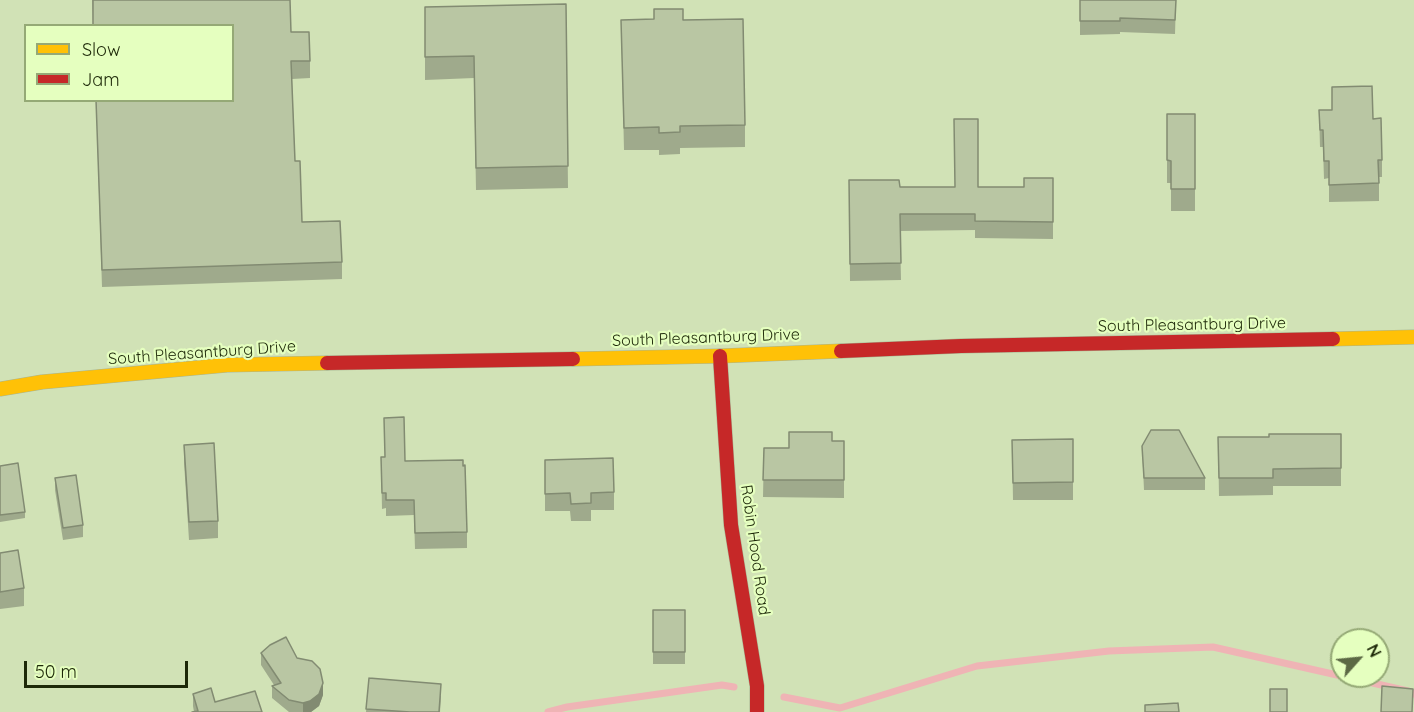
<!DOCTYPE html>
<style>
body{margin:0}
#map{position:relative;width:1414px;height:712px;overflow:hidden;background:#d1e2b6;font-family:Quicksand,sans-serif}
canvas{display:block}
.legend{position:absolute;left:24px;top:24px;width:210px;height:78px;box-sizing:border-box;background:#e5ffbf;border:2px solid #95a976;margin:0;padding:8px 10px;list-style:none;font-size:18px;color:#1d2808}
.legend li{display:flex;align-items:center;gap:12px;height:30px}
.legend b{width:30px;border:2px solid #95a976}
.north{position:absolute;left:1330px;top:628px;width:60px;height:60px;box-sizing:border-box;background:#e5ffbf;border:2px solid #95a976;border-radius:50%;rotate:63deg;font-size:16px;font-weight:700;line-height:24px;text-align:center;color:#1d2808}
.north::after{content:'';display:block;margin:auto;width:21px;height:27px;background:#5c6945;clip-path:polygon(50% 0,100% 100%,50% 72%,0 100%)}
.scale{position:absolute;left:24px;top:661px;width:164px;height:27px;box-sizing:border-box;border:3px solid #1d2808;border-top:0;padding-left:8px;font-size:18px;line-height:21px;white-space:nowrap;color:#1d2808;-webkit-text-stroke:4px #e5ffbf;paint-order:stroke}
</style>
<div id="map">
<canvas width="1414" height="712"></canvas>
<ul class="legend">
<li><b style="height:8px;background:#ffc107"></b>Slow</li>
<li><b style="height:8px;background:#c62828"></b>Jam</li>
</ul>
<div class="north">N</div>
<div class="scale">50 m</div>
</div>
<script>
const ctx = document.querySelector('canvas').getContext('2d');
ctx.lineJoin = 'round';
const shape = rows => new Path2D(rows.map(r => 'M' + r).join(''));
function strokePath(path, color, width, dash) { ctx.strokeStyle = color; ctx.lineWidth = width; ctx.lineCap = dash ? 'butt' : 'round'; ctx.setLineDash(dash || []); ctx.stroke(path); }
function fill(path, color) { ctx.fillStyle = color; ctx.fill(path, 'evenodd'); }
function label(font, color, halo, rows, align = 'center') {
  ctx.font = font + ' Quicksand,sans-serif'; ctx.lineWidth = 4.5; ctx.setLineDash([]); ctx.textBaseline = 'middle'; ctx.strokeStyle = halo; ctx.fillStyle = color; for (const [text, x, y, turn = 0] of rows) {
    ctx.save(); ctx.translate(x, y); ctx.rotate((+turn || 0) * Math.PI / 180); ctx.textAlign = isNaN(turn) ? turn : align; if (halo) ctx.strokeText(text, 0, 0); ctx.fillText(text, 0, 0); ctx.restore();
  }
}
const stream = shape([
 [784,697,840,708,977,666,1109,651,1213,647,1408,691,1414,694],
 [548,712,567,707,722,685,734,687]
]);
const slow = shape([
 [1333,339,1414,337],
 [573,359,720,356,841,351],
 [0,389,42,382,227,365,327,363]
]);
const jam = shape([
 [841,351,961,346,1333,339],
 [720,356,731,525,757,686,757,712],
 [327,363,573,359]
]);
const wall = shape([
 [92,0,290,0,291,32,310,61,310,78,292,79,295,161,302,222,342,262,342,279,102,287,96,100,232,100,232,26,93,26],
 [1080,0,1176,0,1175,34,1120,32,1120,34,1080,35],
 [566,4,568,188,476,190,474,78,425,80,425,7],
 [654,19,683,20,745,125,745,147,680,148,680,154,659,155,659,150,624,150,621,20],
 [1319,110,1373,119,1382,160,1382,177,1379,177,1379,201,1329,202,1329,178,1324,179,1323,147,1320,147],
 [1167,114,1195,114,1195,211,1171,211,1171,183,1167,183],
 [1053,178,1053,239,975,238,975,230,900,231,901,280,850,281,849,180,900,187,1024,187],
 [1341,434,1341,486,1273,486,1273,495,1219,496,1218,437,1269,437],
 [1073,439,1073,500,1013,500,1012,440],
 [832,441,844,441,844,498,763,497,764,448,789,448],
 [184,445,218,521,218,538,189,540,184,462],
 [1142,446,1205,478,1205,490,1144,490],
 [381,457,405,461,467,532,467,548,415,549,414,515,386,516,386,508,382,509],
 [545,460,614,492,614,510,591,510,591,521,571,521,570,511,545,511],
 [0,466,25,512,25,518,0,522],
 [55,478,83,525,83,537,63,540,55,490],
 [0,553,24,588,24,606,0,609],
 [653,610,685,610,685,664,653,664],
 [261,653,297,658,323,695,319,706,311,712,289,712,272,698,272,686,274,685,261,665],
 [369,678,441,696,440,712,366,712],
 [193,694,215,702,262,712,194,712,193,706]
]);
const shadedWall = shape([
 [323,683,323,695,319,706,311,712,303,712,303,703]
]);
const building = shape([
 [93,0,290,0,291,32,309,32,310,61,291,61,295,161,300,161,302,222,340,221,342,262,102,270,96,100,232,100,232,26,93,26,93,0],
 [1080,0,1176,0,1175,20,1120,18,1120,21,1080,21,1080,0],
 [566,4,568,166,476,168,474,56,425,57,425,7,566,4],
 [654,9,683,9,683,20,743,19,745,125,680,126,680,132,659,133,659,127,624,128,621,20,654,19,654,9],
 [1372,86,1373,119,1381,118,1382,160,1378,160,1379,183,1329,185,1329,161,1324,161,1323,130,1320,130,1319,110,1332,110,1332,87,1372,86],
 [1167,114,1195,114,1195,189,1171,189,1171,161,1167,160,1167,114],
 [954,119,978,119,978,187,1024,187,1024,178,1053,178,1053,222,975,221,975,214,900,214,901,263,850,264,849,180,899,180,900,187,955,187,954,119],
 [404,417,405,461,463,460,463,466,465,465,467,532,415,533,414,500,386,500,386,493,382,493,381,457,385,457,384,418,404,417],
 [1151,430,1179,430,1205,478,1144,478,1142,446,1151,430],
 [789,432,832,432,832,441,844,441,844,480,763,480,764,448,789,448,789,432],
 [1269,434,1341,434,1341,468,1273,469,1273,478,1219,478,1218,437,1269,437,1269,434],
 [1073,439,1073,482,1013,483,1012,440,1073,439],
 [214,443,218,521,189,522,184,445,214,443],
 [613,458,614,492,591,493,591,503,571,504,570,493,545,494,545,460,613,458],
 [18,463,25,512,0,515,0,466,18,463],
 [76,475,83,525,63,528,55,478,76,475],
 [18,550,24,588,0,592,0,553,18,550],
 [653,610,685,610,685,652,653,652,653,610],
 [286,637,297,658,312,661,320,669,323,683,319,694,310,701,303,703,289,700,272,686,281,683,261,653,270,645,286,637],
 [369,678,441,684,439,712,410,712,366,709,369,678],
 [1382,686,1413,689,1412,712,1381,712,1382,686],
 [211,688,215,702,255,691,262,712,192,712,198,711,193,694,211,688],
 [1270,689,1287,689,1287,712,1270,712,1270,689],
 [1178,703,1179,712,1145,712,1145,705,1178,703]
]);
const streetNames = [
 ["South Pleasantburg Drive",1192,325,-1],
 ["South Pleasantburg Drive",706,338,-2],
 ["South Pleasantburg Drive",202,353,-4],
 ["Robin Hood Road",755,550,82]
];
strokePath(stream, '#efb4b5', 7);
strokePath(slow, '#a7b492', 15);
strokePath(jam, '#a7b492', 15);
strokePath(slow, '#ffc107', 14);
strokePath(jam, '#c62828', 14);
fill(wall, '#9faa8c');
fill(shadedWall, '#828b72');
fill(building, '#b9c6a3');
strokePath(building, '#828b72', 1.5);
label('16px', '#1d2808', '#e5ffbf', streetNames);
</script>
